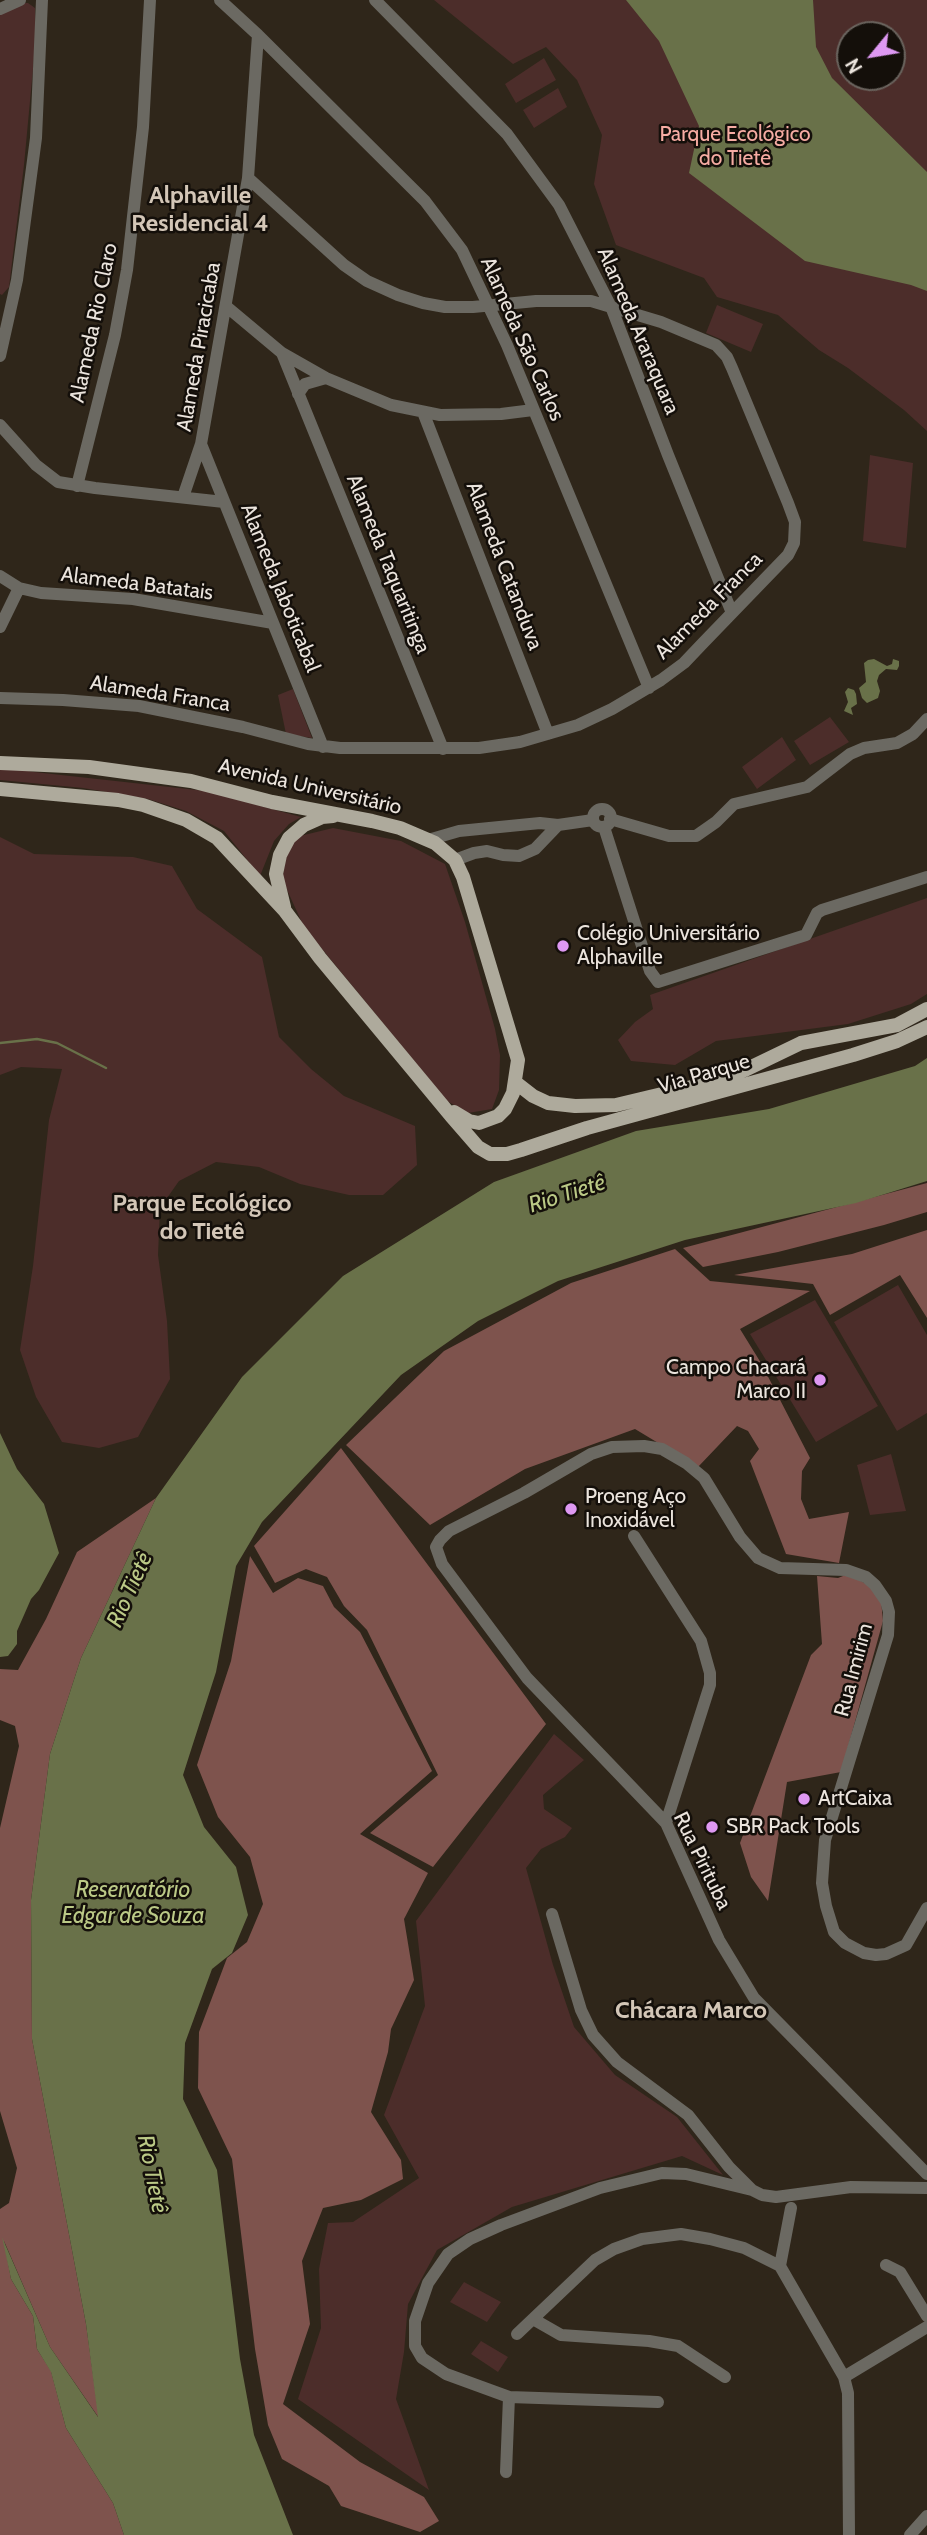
<!DOCTYPE html>
<meta charset="utf-8">
<style>
body{margin:0}
#map{position:relative;width:927px;height:2535px;overflow:hidden;background:#2f261a;font-family:Cabin,sans-serif}
canvas{display:block}
.north{position:absolute;left:836px;top:21px;width:70px;height:70px;box-sizing:border-box;background:#140f0a;border:2px solid #6a645e;border-radius:50%;rotate:240deg;font-size:19px;font-weight:700;line-height:28px;text-align:center;color:#ebe4dd}
.north::after{content:'';display:block;margin:auto;width:24px;height:32px;background:#de98f2;clip-path:polygon(50% 0,100% 100%,50% 72%,0 100%)}
</style>
<div id="map">
<canvas width="927" height="2535"></canvas>
<div class="north">N</div>
</div>
<script>
const ctx = document.querySelector('canvas').getContext('2d');
ctx.lineJoin = 'round';
function fill(path, color) { ctx.fillStyle = color; ctx.fill(path, 'evenodd'); }
const shape = rows => new Path2D(rows.map(r => 'M' + r).join(''));
function strokePath(path, color, width, dash) { ctx.strokeStyle = color; ctx.lineWidth = width; ctx.lineCap = dash ? 'butt' : 'round'; ctx.setLineDash(dash || []); ctx.stroke(path); }
function label(font, color, halo, rows, align = 'center') {
  ctx.font = font + ' Cabin,sans-serif'; ctx.lineWidth = 5; ctx.setLineDash([]); ctx.textBaseline = 'middle'; ctx.strokeStyle = halo; ctx.fillStyle = color; for (const [text, x, y, turn = 0] of rows) {
    ctx.save(); ctx.translate(x, y); ctx.rotate((+turn || 0) * Math.PI / 180); ctx.textAlign = isNaN(turn) ? turn : align; if (halo) ctx.strokeText(text, 0, 0); ctx.fillText(text, 0, 0); ctx.restore();
  }
}
const green = shape([
 [434,0,927,0,927,431,904,410,848,368,819,350,778,315,717,297,704,278,616,245,594,184,602,135,577,80,546,47,513,64],
 [850,35,892,35,892,77,850,77],
 [16,3,28,3,35,8,36,37,24,165,9,287,2,295,0,294,0,14],
 [544,58,556,80,516,103,505,84],
 [558,88,567,107,534,128,523,110],
 [717,305,763,324,751,352,706,333],
 [870,455,913,463,906,548,863,541],
 [293,689,312,738,286,734,278,695],
 [830,717,849,742,810,765,794,741],
 [782,737,796,760,757,789,742,767],
 [0,766,34,772,206,791,301,817,289,824,274,841,260,876,224,831,186,811,148,799,83,788,0,780],
 [333,828,401,841,445,864,465,922,495,1029,500,1055,499,1090,492,1109,468,1113,447,1101,304,927,282,879,288,848,300,836],
 [0,837,34,854,133,857,172,866,197,909,262,957,279,1037,311,1069,344,1096,415,1126,417,1165,383,1195,349,1195,300,1184,259,1167,216,1162,179,1181,160,1208,158,1255,167,1321,170,1379,138,1437,99,1448,62,1442,36,1397,20,1350,33,1266,49,1120,62,1069,21,1067,0,1075],
 [927,898,927,994,911,1004,848,1024,716,1041,675,1065,631,1061,618,1040,635,1022,653,1009,650,995],
 [898,1285,927,1335,927,1413,897,1431,834,1322],
 [815,1300,878,1406,816,1442,750,1334],
 [891,1454,906,1511,870,1515,857,1465],
 [554,1734,584,1760,543,1795,544,1809,572,1828,565,1837,541,1849,526,1868,553,1965,574,2027,615,2075,677,2117,723,2175,682,2156,512,2207,437,2250,408,2304,404,2352,396,2399,429,2490,298,2399,321,2328,319,2269,328,2223,353,2222,419,2178,384,2115,425,2006,416,1921],
 [464,2282,501,2302,487,2322,450,2302],
 [481,2341,508,2357,498,2372,471,2354]
]);
const forest = shape([
 [927,1183,927,1212,884,1225,778,1252,703,1267,683,1248],
 [927,1230,927,1318,900,1275,830,1315,813,1284,734,1275,852,1254],
 [675,1249,710,1281,810,1291,740,1329,761,1363,810,1458,802,1471,801,1499,809,1519,849,1512,839,1563,786,1554,750,1461,759,1449,748,1431,737,1426,698,1467,635,1429,525,1469,430,1525,346,1445,444,1351,571,1283],
 [341,1448,546,1724,433,1867,370,1833,438,1775,367,1630,344,1606,327,1577,306,1569,275,1583,254,1546],
 [156,1498,81,1658,50,1754,31,1900,32,2039,86,2324,99,2418,50,2347,4,2241,11,2279,33,2316,37,2349,51,2371,66,2428,113,2503,124,2535,0,2535,0,2209,9,2203,17,2168,0,2111,0,1828,19,1746,15,1726,0,1720,0,1669,18,1670,46,1619,77,1552],
 [250,1556,273,1593,298,1578,323,1586,334,1607,360,1632,432,1771,360,1834,428,1873,404,1919,414,1980,391,2029,388,2052,371,2112,401,2160,403,2179,361,2200,323,2208,302,2261,310,2324,283,2404,360,2462,424,2497,439,2521,420,2532,341,2506,329,2486,282,2459,268,2425,255,2349,232,2159,198,2088,199,2032,227,1958,247,1942,263,1904,250,1857,218,1817,197,1765,231,1661],
 [848,1574,870,1586,881,1600,883,1621,841,1772,787,1782,768,1901,751,1877,740,1843,811,1655,822,1644,817,1576,838,1578]
]);
const water = shape([
 [626,0,813,0,816,47,832,78,927,172,927,291,911,285,805,261,689,173,699,126,659,41],
 [874,659,887,666,892,664,893,659,899,661,899,666,897,670,886,669,879,675,877,681,880,691,878,698,867,703,862,698,859,688,866,682,864,663,868,660],
 [848,688,854,690,856,694,857,704,851,708,853,715,844,711,848,702,845,692],
 [927,1058,927,1181,856,1203,685,1240,558,1281,478,1321,401,1375,262,1522,236,1566,216,1672,183,1775,204,1827,236,1867,248,1915,232,1953,212,1969,185,2043,183,2099,217,2170,240,2359,254,2435,293,2535,124,2535,113,2503,66,2428,51,2372,37,2349,33,2316,11,2279,2,2237,50,2347,98,2417,86,2324,32,2039,31,1900,50,1754,81,1658,156,1498,242,1377,343,1276,494,1182,636,1131,769,1109,915,1066],
 [0,1433,17,1469,44,1504,59,1553,39,1590,31,1599,17,1631,17,1644,8,1656,0,1657]
]);
const stream = shape([
 [0,1043,37,1039,57,1043,106,1068]
]);
const minor = shape([
 [220,0,258,35,425,201,462,250,507,345,649,688],
 [375,0,507,134,559,205,612,309,668,455,732,613],
 [0,9,20,0],
 [227,307,282,353,326,378,391,405,440,415,501,414,533,410],
 [282,353,443,749],
 [0,356,17,280,36,138,42,0],
 [298,394,305,384,326,378],
 [423,412,548,734],
 [0,425,36,465,58,482,95,488,224,502],
 [201,444,323,747],
 [77,486,115,335,127,270,143,127,150,0],
 [183,497,201,444,248,178,258,35],
 [0,576,19,588,41,593,133,599,273,623],
 [0,627,19,588],
 [0,698,63,700,139,706,243,727,308,744,340,748,479,748,520,742,578,725,612,709,661,680,684,663,703,643,788,555,794,543,795,522,788,503,732,368,727,357,716,345,661,322,591,301,536,301,473,307,445,307,423,303,398,295,367,281,344,265,248,178],
 '593 818a9 9 0 1 1 18 0a9 9 0 1 1-18 0Z',
 [610,819,669,836,696,836,716,822,734,804,807,787,850,754,864,748,897,743,913,734,927,719],
 [604,827,650,971,658,982,806,935,817,913,822,910,927,877],
 [428,840,459,831,540,823,558,825,593,820],
 [455,860,474,853,487,851,503,855,519,856,535,849,558,825],
 [634,1536,701,1641,710,1673,710,1685,666,1823],
 [927,1908,906,1945,886,1954,876,1955,864,1953,845,1943,834,1932,826,1906,822,1883,825,1840,888,1635,889,1612,886,1601,875,1585,866,1577,846,1570,780,1568,758,1558,740,1537,704,1478,686,1463,662,1449,644,1446,612,1447,591,1454,524,1493,449,1531,440,1540,436,1547,442,1564,527,1678,666,1823,719,1940,754,1998,927,2174],
 [552,1914,581,2010,593,2035,617,2062,688,2115,729,2167,752,2190,762,2195,776,2197,851,2187,927,2188],
 [886,2265,900,2272,927,2316],
 [780,2266,791,2208],
 [533,2319,561,2335,649,2341,678,2346,725,2377],
 [517,2334,595,2260,614,2249,642,2239,681,2234,710,2239,744,2248,780,2266,844,2377,848,2393,849,2535],
 [844,2377,927,2327],
 [658,2402,509,2397,446,2374,422,2358,415,2346,415,2321,428,2283,448,2254,470,2239,501,2225,600,2188,662,2173,686,2174,752,2190],
 [506,2472,509,2397],
 [910,2535,927,2516]
]);
const major = shape([
 [0,763,89,767,191,781,272,802,372,821,400,828,435,843,455,860,463,877,518,1060,513,1093,505,1109,498,1116,479,1123,469,1121,454,1112],
 [0,789,118,800,143,805,186,820,217,838,285,911,320,958,452,1117,478,1147,490,1154,507,1154,521,1150,587,1128,853,1055,897,1041,927,1027],
 [284,907,276,874,280,855,289,838,304,825,322,817,333,816],
 [515,1082,533,1096,548,1103,575,1106,616,1105,704,1084,745,1070,801,1043,897,1025,927,1009]
]);
const markers = [
 [563,946,7,"#de98f2"],
 [820,1380,7,"#de98f2"],
 [571,1509,7,"#de98f2"],
 [804,1799,7,"#de98f2"],
 [712,1827,7,"#de98f2"]
];
const parkNames = [
 ["Parque Ecológico",735,135],
 ["do Tietê",735,159]
];
const streetNames = [
 ["Alameda Rio Claro",94,323,-78],
 ["Alameda Araraquara",638,331,67],
 ["Alameda São Carlos",522,339,66],
 ["Alameda Piracicaba",199,347,-80],
 ["Alameda Taquaritinga",388,564,68],
 ["Alameda Catanduva",504,566,69],
 ["Alameda Batatais",137,584,7],
 ["Alameda Jaboticabal",280,588,68],
 ["Alameda Franca",709,606,-45],
 ["Alameda Franca",160,694,9],
 ["Avenida Universitário",310,787,13],
 ["Via Parque",704,1074,-16],
 ["Rua Imirim",854,1670,-75],
 ["Rua Pirituba",702,1861,64]
];
const poiNames = [
 ["Colégio Universitário",577,934],
 ["Alphaville",577,958],
 ["Campo Chacará",806,1368,"right"],
 ["Marco II",806,1392,"right"],
 ["Proeng Aço",585,1497],
 ["Inoxidável",585,1521],
 ["ArtCaixa",818,1799],
 ["SBR Pack Tools",726,1827]
];
const waterNames = [
 ["Rio Tietê",567,1194,-18],
 ["Rio Tietê",130,1590,-66],
 ["Reservatório",133,1890],
 ["Edgar de Souza",133,1916],
 ["Rio Tietê",152,2174,79]
];
const quarterNames = [
 ["Alphaville",200,196],
 ["Residencial 4",200,224],
 ["Parque Ecológico",202,1204],
 ["do Tietê",202,1232],
 ["Chácara Marco",691,2011]
];
fill(green, '#4c2d2a');
fill(forest, '#7e534d');
fill(water, '#697149');
strokePath(stream, '#697149', 2.5);
strokePath(minor, '#6b6962', 12);
strokePath(major, '#aeaa9c', 14);
for (const [x, y, r, color] of markers) { const dot = new Path2D(); dot.arc(x, y, r, 0, 2 * Math.PI); ctx.fillStyle = color; ctx.fill(dot); strokePath(dot, '#140f0a', 2.5); }
label('21px', '#f7aca3', '#140f0a', parkNames);
label('21px', '#ebe4dd', '#140f0a', streetNames);
label('21px', '#ebe4dd', '#140f0a', poiNames, 'left');
label('italic 23px', '#bbc986', '#140f0a', waterNames);
label('bold 24px', '#d3c6b7', '#140f0a', quarterNames);
</script>
